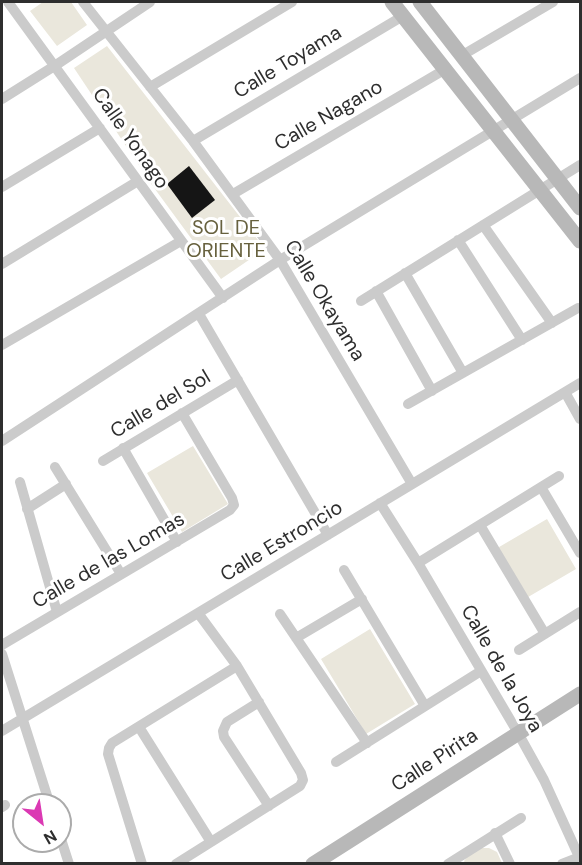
<!DOCTYPE html>
<style>
body{margin:0}
#map{position:relative;width:582px;height:865px;overflow:hidden;background:#fff;font-family:"DM Sans",sans-serif}
canvas{display:block}
.frame{position:absolute;inset:0;border:3px solid #2e2e2e;pointer-events:none}
.north{position:absolute;left:12px;top:793px;width:60px;height:60px;box-sizing:border-box;background:#fff;border:2px solid #ababab;border-radius:50%;rotate:150deg;font-size:16px;font-weight:700;line-height:24px;text-align:center;color:#2e2e2e}
.north::after{content:'';display:block;margin:auto;width:21px;height:27px;background:#db39b3;clip-path:polygon(50% 0,100% 100%,50% 72%,0 100%)}
</style>
<div id="map">
<canvas width="582" height="865"></canvas>
<div class="frame"></div>
<div class="north">N</div>
</div>
<script>
const ctx = document.querySelector('canvas').getContext('2d');
ctx.lineJoin = 'round';
function fill(path, color) { ctx.fillStyle = color; ctx.fill(path, 'evenodd'); }
const shape = rows => new Path2D(rows.map(r => 'M' + r).join(''));
function strokePath(path, color, width, dash) { ctx.strokeStyle = color; ctx.lineWidth = width; ctx.lineCap = dash ? 'butt' : 'round'; ctx.setLineDash(dash || []); ctx.stroke(path); }
function label(font, color, halo, rows, align = 'center') {
  ctx.font = font + ' "DM Sans",sans-serif'; ctx.lineWidth = 6; ctx.setLineDash([]); ctx.textBaseline = 'middle'; ctx.strokeStyle = halo; ctx.fillStyle = color; for (const [text, x, y, turn = 0] of rows) {
    ctx.save(); ctx.translate(x, y); ctx.rotate((+turn || 0) * Math.PI / 180); ctx.textAlign = isNaN(turn) ? turn : align; if (halo) ctx.strokeText(text, 0, 0); ctx.fillText(text, 0, 0); ctx.restore();
  }
}
const green = shape([
 [43,2,71,2,87,25,57,46,30,11],
 [107,46,265,249,221,279,152,185,74,68],
 [193,446,228,504,182,532,147,473],
 [547,519,576,569,523,600,494,550],
 [370,629,415,704,366,734,321,659],
 [481,848,489,848,497,852,502,863,465,863,464,861,471,852]
]);
const building = shape([
 [189,166,215,200,192,218,167,184]
]);
const street = shape([
 [8,2,223,298],
 [83,2,193,141,280,260,412,484],
 [461,56,553,2],
 [150,87,292,2],
 [2,99,56,65,150,2],
 [193,141,403,16],
 [2,187,100,128],
 [233,194,444,70],
 [483,225,552,323],
 [458,240,522,340],
 [2,264,138,181],
 [405,273,463,373],
 [376,291,432,391],
 [361,301,580,165],
 [199,314,328,535],
 [2,345,181,241],
 [565,392,580,419],
 [408,404,578,308],
 [2,441,280,260,580,78],
 [123,448,177,542],
 [103,461,238,380],
 [55,467,121,574],
 [20,482,57,612],
 [541,487,580,553],
 [380,503,418,563,518,733,544,780,580,859],
 [27,509,66,484],
 [480,525,545,634],
 [418,563,559,476],
 [344,570,425,706],
 [280,614,367,743],
 [296,638,362,599],
 [2,645,230,510,234,505,232,498,182,413],
 [519,650,580,612],
 [2,654,50,805],
 [259,702,227,722,223,731,224,737,269,806],
 [139,727,211,842],
 [2,731,580,383],
 [336,762,481,671],
 [2,807,5,805],
 [495,833,510,864],
 [60,836,69,864],
 [142,864,108,754,109,748,112,743,237,666],
 [176,864,300,786,303,780,301,773,237,666,198,613],
 [448,864,521,818],
 [562,864,580,857]
]);
const secondary = shape([
 [392,2,580,241],
 [420,2,580,208],
 [313,864,580,694]
]);
const streetNames = [
 ["Calle Toyama",288,63,-31],
 ["Calle Nagano",329,116,-30],
 ["Calle Yonago",130,139,55],
 ["Calle Okayama",324,301,59],
 ["Calle del Sol",161,405,-31],
 ["Calle Estroncio",282,542,-31],
 ["Calle de las Lomas",109,561,-30],
 ["Calle de la Joya",501,669,60],
 ["Calle Pirita",435,761,-33]
];
const parkNames = [
 ["SOL DE",226,229],
 ["ORIENTE",226,252]
];
fill(green, '#eae7dc');
fill(building, '#151515');
strokePath(street, '#cbcbcb', 10);
strokePath(secondary, '#b8b8b8', 15);
label('20px', '#2e2e2e', '#fff', streetNames);
label('20px', '#67613e', '#fff', parkNames);
</script>
